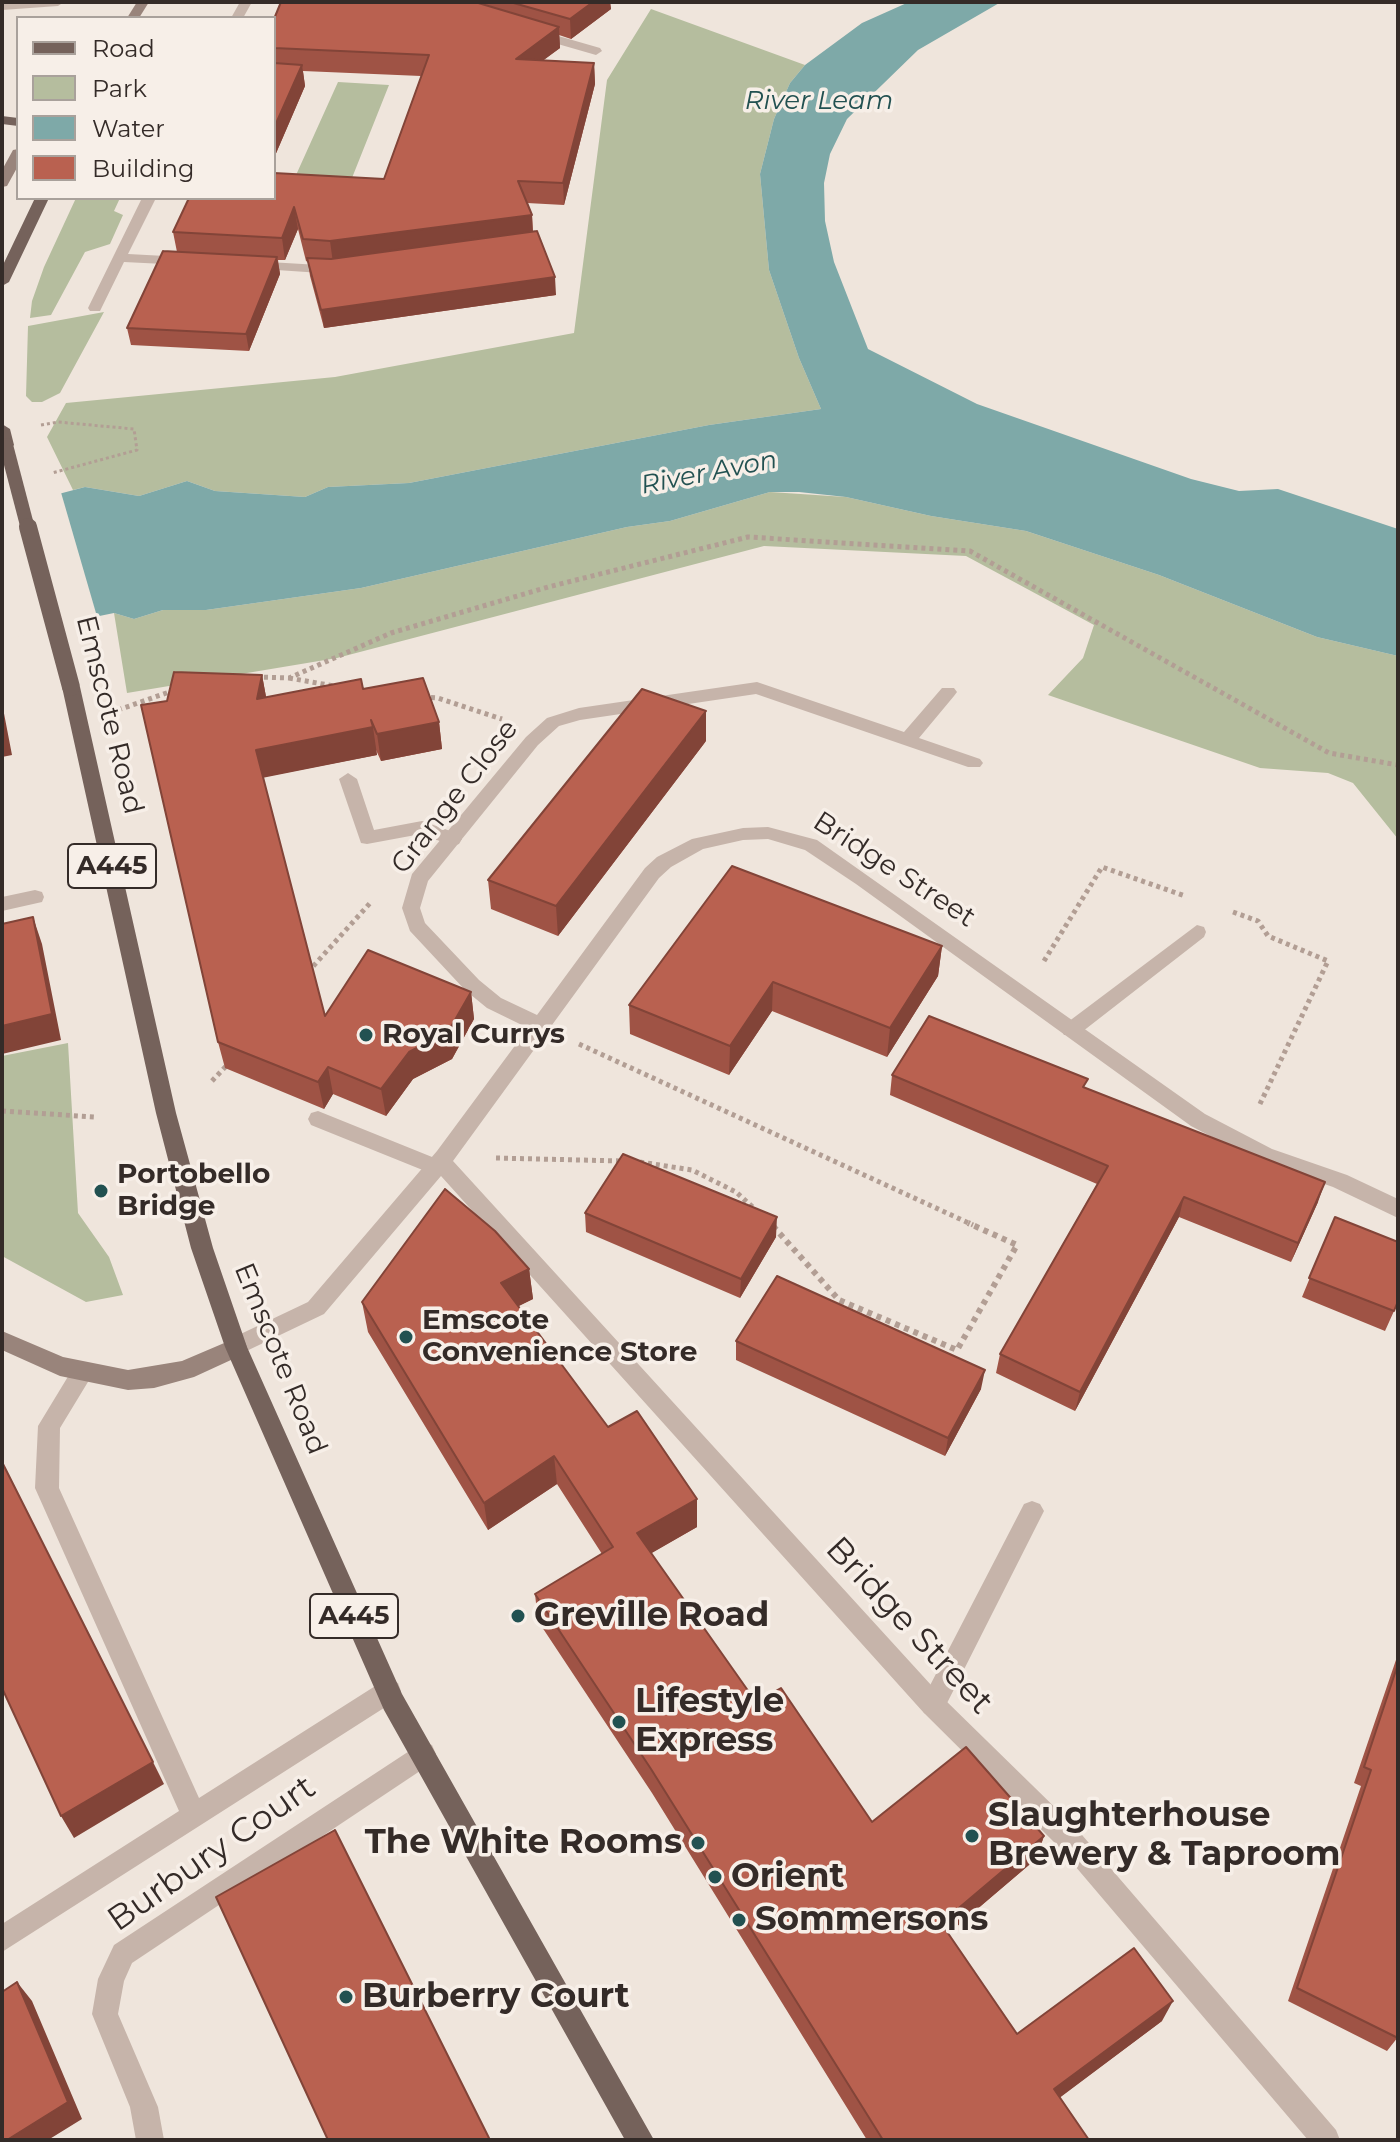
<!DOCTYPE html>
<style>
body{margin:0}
#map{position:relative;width:1400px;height:2142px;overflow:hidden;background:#efe5dc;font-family:Montserrat,sans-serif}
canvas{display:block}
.frame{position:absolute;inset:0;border:4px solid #342b28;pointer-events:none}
.legend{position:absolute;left:16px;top:16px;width:260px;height:184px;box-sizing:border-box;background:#f7efe8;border:2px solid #a9a19b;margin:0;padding:10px 14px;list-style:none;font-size:24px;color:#342b28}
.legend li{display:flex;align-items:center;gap:16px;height:40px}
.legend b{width:40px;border:2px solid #a9a19b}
</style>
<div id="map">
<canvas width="1400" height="2142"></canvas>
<div class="frame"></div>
<ul class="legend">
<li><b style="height:10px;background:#75625b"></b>Road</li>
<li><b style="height:22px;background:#b5bd9e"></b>Park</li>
<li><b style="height:22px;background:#7ea9a8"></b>Water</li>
<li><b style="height:22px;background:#b96150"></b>Building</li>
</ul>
</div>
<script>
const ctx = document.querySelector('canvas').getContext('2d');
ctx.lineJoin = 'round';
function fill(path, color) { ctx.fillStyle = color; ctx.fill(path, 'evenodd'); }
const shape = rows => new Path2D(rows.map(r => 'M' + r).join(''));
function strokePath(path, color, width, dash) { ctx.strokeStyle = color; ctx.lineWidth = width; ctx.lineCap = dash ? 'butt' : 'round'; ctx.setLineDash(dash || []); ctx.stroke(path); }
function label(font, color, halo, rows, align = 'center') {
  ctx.font = font + ' Montserrat,sans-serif'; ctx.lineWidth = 7; ctx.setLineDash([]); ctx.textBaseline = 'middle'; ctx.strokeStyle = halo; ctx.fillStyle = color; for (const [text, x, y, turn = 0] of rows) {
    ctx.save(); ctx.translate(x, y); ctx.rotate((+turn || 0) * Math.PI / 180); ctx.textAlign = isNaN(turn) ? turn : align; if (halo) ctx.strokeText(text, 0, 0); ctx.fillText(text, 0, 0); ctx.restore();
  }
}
const green = shape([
 [651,9,805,65,790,83,774,119,760,174,769,270,799,358,821,409,709,425,409,483,328,487,305,497,215,491,187,481,139,496,85,487,73,490,47,437,66,403,335,377,574,333,607,80],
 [338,82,389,85,344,198,287,195],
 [76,198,120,198,114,211,123,215,110,244,85,252,51,315,30,318,32,301,44,267],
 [104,312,60,393,42,402,32,402,26,396,28,326],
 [770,492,846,497,931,516,1026,531,1159,575,1317,637,1398,656,1398,839,1353,783,1328,773,1260,768,1048,695,1083,658,1094,625,966,556,764,546,337,658,127,693,114,613,134,619,163,610,206,610,361,588,627,527,670,521],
 [68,1043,78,1213,109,1257,123,1295,86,1302,2,1256,2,1056]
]);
const water = shape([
 [909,2,1001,2,918,50,847,119,830,154,824,183,825,221,834,262,868,349,977,404,1191,479,1239,491,1278,489,1398,529,1398,656,1317,637,1159,575,1026,531,931,516,846,497,799,492,770,492,670,521,627,527,361,588,206,610,163,610,134,619,114,613,2,636,2,509,85,487,139,496,187,481,215,491,305,497,328,487,409,483,709,425,821,409,799,358,769,270,760,174,774,119,790,83,805,65,862,23]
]);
const pier = shape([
 [60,489,98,620,2,640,2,505]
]);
const pathFar2 = shape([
 [41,425,58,422,134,429,137,450,52,473]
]);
const pathFar1 = shape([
 [256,677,289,678,391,633,548,587,748,537,970,551,1329,753,1398,765],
 [289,678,334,686],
 [423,697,438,698,502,719],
 [118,710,172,691],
 [1233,912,1258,921,1268,936,1328,961,1259,1106],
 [1044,961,1102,867,1185,896],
 [308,972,371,902],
 [579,1044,973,1225],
 [212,1081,228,1064],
 [2,1111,95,1117],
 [496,1158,622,1161],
 [640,1162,692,1170,736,1192,757,1211]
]);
const path = shape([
 [773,1226,839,1300,957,1350,1017,1245,968,1223]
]);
const lane = shape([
 [2,2,64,2,58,6,2,10,2,2],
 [348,773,357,779,374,830,422,821,459,834,462,839,459,844,453,846,421,834,367,844,361,843,339,779,348,773],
 [35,890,42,892,44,897,42,902,2,911,2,897,35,890],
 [1197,925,1204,927,1206,932,1204,937,1078,1035,1064,1035,1061,1030,1064,1025,1197,925],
 [318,1111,442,1161,445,1167,442,1173,435,1175,311,1125,308,1119,311,1113,318,1111],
 [83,1362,91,1365,94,1372,60,1428,59,1488,199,1798,380,1683,389,1679,398,1683,401,1691,398,1699,2,1952,2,1924,179,1811,35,1488,38,1426,75,1365,83,1362],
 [1032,1501,1040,1504,1044,1511,942,1713,933,1717,924,1713,921,1705,924,1697,1024,1504,1032,1501]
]);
const street = shape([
 [240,2,252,2,243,18,231,18,240,2],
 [534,29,600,48,602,51,596,55,530,36,528,33,534,29],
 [142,198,156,198,128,254,184,257,191,261,184,265,124,262,100,311,90,311,88,308,142,198],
 [252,261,336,266,343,270,336,274,247,268,245,265,252,261],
 [757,682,904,732,942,688,954,688,957,692,954,696,919,738,980,759,983,763,980,767,968,767,756,694,580,720,559,726,538,745,428,881,420,908,425,923,479,980,501,998,537,1015,645,868,657,857,692,839,743,828,768,827,817,840,1205,1114,1272,1149,1347,1175,1398,1199,1398,1218,1333,1187,1258,1161,1191,1126,856,884,805,850,768,839,743,840,703,849,671,867,659,878,453,1161,942,1697,1076,1828,1336,2130,1340,2140,1308,2140,1058,1846,924,1713,441,1176,324,1314,236,1356,228,1354,225,1347,228,1340,308,1302,437,1151,528,1028,487,1008,465,990,410,931,402,908,412,874,526,737,547,718,579,708,757,682],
 [423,1742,432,1745,436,1754,432,1763,132,1963,124,1981,118,2014,158,2107,164,2140,136,2140,130,2107,92,2014,98,1979,114,1945,423,1742]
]);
const secondary = shape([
 [137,2,149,2,139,18,127,18,137,2],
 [18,149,18,166,7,186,2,187,2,170,13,150,18,149],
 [2,1331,63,1357,128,1370,182,1361,236,1338,244,1340,247,1347,244,1354,194,1377,154,1388,128,1390,60,1376,2,1350,2,1331]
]);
const primary = shape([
 [2,116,18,118,18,126,2,124,2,116],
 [35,198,49,198,9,282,2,286,2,267,35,198],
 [2,424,10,429,14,445,11,448,2,449,2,424],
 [71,681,80,687,176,1113,213,1248,247,1347,402,1694,654,2140,625,2140,384,1710,225,1347,191,1248,156,1113,62,687,71,681]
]);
const primaryBridgeFar1 = shape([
 [6,445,28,529]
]);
const primaryBridge = shape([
 [28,527,71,687]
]);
const wall = shape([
 [281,2,610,2,611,9,571,39,559,35,560,48,543,60,594,63,595,84,564,205,527,203,532,215,533,232,556,295,324,328,310,276,308,262,306,261,298,229,285,260,278,260,280,274,249,351,131,345,127,328,177,252,173,232,384,179,421,76,303,71,305,86,274,158,274,19],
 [262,675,266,697,363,689,439,722,442,749,381,761,376,750,377,755,263,777,325,1016,471,992,474,1019,452,1059,413,1079,386,1116,333,1094,324,1109,225,1068,218,1042,167,701],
 [706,741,558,936,491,909,488,880],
 [942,946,938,976,887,1057,772,1011,729,1075,630,1034,629,1005],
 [892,1075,1086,1088,1318,1202,1291,1262,1179,1217,1075,1411,996,1373,1000,1354,1097,1184,890,1095],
 [585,1213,776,1237,740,1298,586,1232],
 [1335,1217,1394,1311,1385,1331,1302,1297],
 [529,1269,533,1299,518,1306,608,1427,697,1499,697,1527,651,1553,756,1702,872,1822,1044,1836,1036,1859,948,1934,1017,2034,1162,2021,1060,2097,1089,2140,867,2140,652,1793,538,1621,535,1594,602,1554,557,1484,488,1530,368,1332,362,1302],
 [736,1341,981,1389,945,1456,736,1360],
 [1398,1654,1398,2037,1387,2051,1288,2001,1361,1786,1354,1783]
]);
const shadedWall = shape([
 [593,2,610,2,611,9,571,39,570,19],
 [559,27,560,48,517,80,516,59],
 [594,63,595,84,564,205,563,183],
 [302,65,305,86,274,158,274,128],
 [294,207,298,229,285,260,282,238],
 [532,215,533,237,333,263,330,241],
 [277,257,280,274,249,351,246,334],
 [555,277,556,295,324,328,321,310],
 [262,675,267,702,257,699],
 [2,703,12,755,2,757],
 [706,711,706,741,558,936,556,906],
 [439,722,442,749,381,761,377,734],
 [373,727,377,755,262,778,256,750],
 [33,917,42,944,61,1040,2,1054,2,1026],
 [942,946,938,976,887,1057,890,1028],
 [773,982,772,1011,729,1075,730,1046],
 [471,992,474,1019,452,1059,413,1079,386,1116,381,1089,409,1052],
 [328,1067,333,1094,324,1109,318,1082],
 [1325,1182,1318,1202,1291,1262,1298,1243],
 [1184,1197,1179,1217,1075,1411,1080,1392],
 [777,1217,776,1237,740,1298,741,1279],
 [529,1269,533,1299,505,1313,501,1283],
 [985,1370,981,1389,945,1456,948,1438],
 [554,1456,557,1484,488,1530,484,1503],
 [697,1499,697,1527,638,1561,637,1533],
 [153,1762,164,1784,74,1838,61,1816],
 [1044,1836,1036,1859,936,1944,941,1923],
 [17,1982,32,2001,82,2119,48,2140,7,2140],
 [1173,2001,1162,2021,1046,2108,1054,2089]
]);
const building = shape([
 [281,2,475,2,559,27,516,59,594,63,563,183,518,181,532,215,330,241,303,239,294,207,282,238,173,232,189,198,274,198,274,173,384,179,429,55,274,48,274,19,281,2],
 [510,2,593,2,570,19,510,2],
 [274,63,302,65,274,128,274,63],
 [537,231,555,277,321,310,307,258,331,259,537,231],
 [163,251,277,257,246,334,127,328,163,251],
 [174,672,262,675,257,699,361,679,363,689,423,678,439,722,377,734,371,720,373,727,256,750,325,1016,368,950,471,992,448,1032,409,1052,381,1089,328,1067,318,1082,218,1042,141,705,167,701,174,672],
 [642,689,706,711,556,906,488,880,642,689],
 [732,866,942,946,890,1028,773,982,730,1046,629,1005,732,866],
 [33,917,52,1014,2,1026,2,924,33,917],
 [929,1016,1088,1079,1083,1087,1325,1182,1298,1243,1184,1197,1080,1392,1000,1354,1108,1166,892,1075,929,1016],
 [623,1154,777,1217,741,1279,585,1213,623,1154],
 [445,1189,495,1231,529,1269,501,1283,608,1427,637,1411,697,1499,637,1533,756,1702,781,1688,872,1822,966,1747,1044,1836,941,1923,1017,2034,1134,1948,1173,2001,1054,2089,1089,2140,883,2140,651,1769,535,1594,613,1547,554,1456,484,1503,362,1302,445,1189],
 [1335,1217,1398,1242,1398,1301,1394,1311,1309,1278,1335,1217],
 [777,1276,985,1370,948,1438,736,1341,777,1276],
 [2,1462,153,1762,61,1816,2,1688,2,1462],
 [1398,1664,1398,2038,1297,1988,1371,1770,1364,1767,1398,1664],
 [335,1830,489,2138,486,2140,328,2140,216,1897,335,1830],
 [17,1982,68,2102,7,2140,2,2140,2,1992,17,1982]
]);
const markers = [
 [366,1035,8,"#225151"],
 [101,1191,8,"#225151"],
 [406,1337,8,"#225151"],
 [518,1616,8,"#225151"],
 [619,1722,8,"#225151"],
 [972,1836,8,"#225151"],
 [698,1843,8,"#225151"],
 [715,1877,8,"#225151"],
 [739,1920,8,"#225151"],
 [346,1997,8,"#225151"]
];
const farWaternames = [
 ["River Leam",819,101],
 ["River Avon",709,473,-11]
];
const shields = [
 [112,866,88],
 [354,1616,88]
];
const shieldNames = [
 ["A445",112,866],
 ["A445",354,1616]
];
const streetNames = [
 ["Emscote Road",109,715,76],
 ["Grange Close",455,797,-52],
 ["Bridge Street",894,870,33],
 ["Emscote Road",280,1359,68]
];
const poiNames = [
 ["Royal Currys",382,1035],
 ["Portobello",117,1175],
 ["Bridge",117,1207],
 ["Emscote",422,1321],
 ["Convenience Store",422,1353]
];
const nearPoinames = [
 ["Greville Road",534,1616],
 ["Lifestyle",635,1702],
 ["Express",635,1741],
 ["Slaughterhouse",988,1816],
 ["Brewery & Taproom",988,1855],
 ["The White Rooms",682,1843,"right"],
 ["Orient",731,1877],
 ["Sommersons",755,1920],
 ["Burberry Court",362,1997]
];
const nearStreetnames = [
 ["Bridge Street",909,1626,47],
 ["Burbury Court",212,1854,-35]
];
fill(green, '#b5bd9e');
fill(water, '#7ea9a8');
fill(pier, '#efe5dc');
strokePath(pathFar2, '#b29e94', 3, [3, 3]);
strokePath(pathFar1, '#b29e94', 5, [4, 4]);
strokePath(path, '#b29e94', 6, [5, 5]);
fill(lane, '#c6b4aa');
fill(street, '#c6b4aa');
fill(secondary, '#99847b');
fill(primary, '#75625b');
strokePath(primaryBridgeFar1, '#75625b', 14);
strokePath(primaryBridge, '#75625b', 18);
fill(wall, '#9f5345');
fill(shadedWall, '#824438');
fill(building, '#b96150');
strokePath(building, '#824438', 2);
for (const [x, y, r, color] of markers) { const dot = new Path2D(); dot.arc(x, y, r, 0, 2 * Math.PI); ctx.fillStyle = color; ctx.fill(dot); strokePath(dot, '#f7efe8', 3); }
label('italic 26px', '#225151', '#f7efe8', farWaternames);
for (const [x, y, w] of shields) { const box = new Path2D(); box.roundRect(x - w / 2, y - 22, w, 44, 6); ctx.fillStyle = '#f7efe8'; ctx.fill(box); strokePath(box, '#342b28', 2); }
label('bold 26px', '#342b28', null, shieldNames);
label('28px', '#342b28', '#f7efe8', streetNames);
label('bold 28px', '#342b28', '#f7efe8', poiNames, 'left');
label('bold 34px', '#342b28', '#f7efe8', nearPoinames, 'left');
label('34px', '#342b28', '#f7efe8', nearStreetnames);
</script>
